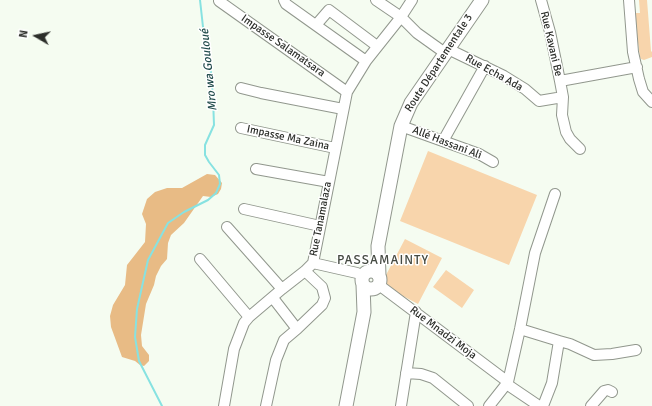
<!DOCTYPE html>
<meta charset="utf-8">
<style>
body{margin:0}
#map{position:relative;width:652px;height:406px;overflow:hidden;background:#f5fcf1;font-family:Signika,sans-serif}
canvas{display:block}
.north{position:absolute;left:16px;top:16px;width:40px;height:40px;-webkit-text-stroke:3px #fff;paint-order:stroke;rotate:279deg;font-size:11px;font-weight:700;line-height:16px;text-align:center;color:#2c2e2a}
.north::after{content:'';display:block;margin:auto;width:14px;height:18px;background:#2c2e2a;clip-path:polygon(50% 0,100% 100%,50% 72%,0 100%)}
</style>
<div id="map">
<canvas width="652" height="406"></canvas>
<div class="north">N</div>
</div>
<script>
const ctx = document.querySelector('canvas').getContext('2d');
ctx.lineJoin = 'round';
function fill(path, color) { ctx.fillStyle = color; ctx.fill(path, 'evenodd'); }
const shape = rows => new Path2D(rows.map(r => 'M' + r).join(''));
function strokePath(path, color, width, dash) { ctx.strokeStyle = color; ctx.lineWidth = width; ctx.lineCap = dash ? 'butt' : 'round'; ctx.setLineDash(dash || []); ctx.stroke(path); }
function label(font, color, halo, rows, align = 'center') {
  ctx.font = font + ' Signika,sans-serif'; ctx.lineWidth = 3; ctx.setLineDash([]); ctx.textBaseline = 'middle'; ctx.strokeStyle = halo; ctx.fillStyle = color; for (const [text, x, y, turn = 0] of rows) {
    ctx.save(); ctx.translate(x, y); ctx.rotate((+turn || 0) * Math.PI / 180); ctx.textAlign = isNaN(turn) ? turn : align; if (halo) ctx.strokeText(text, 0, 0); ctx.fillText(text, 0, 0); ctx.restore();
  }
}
const green = shape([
 [639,0,647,0,651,51,652,52,652,57,644,60,641,59,640,57,634,13,640,13],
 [428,151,537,195,509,265,400,221],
 [405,239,442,258,418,304,386,287,386,275],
 [446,270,474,290,462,308,433,287]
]);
const forest = shape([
 [207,174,215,175,222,183,221,189,218,194,211,197,203,196,184,223,171,235,168,243,167,259,161,266,156,276,154,285,146,304,141,335,142,346,149,355,149,361,144,366,140,365,135,361,122,357,111,327,110,316,113,305,125,285,127,265,145,242,146,224,142,214,147,199,155,192,167,188,182,188]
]);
const stream = shape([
 [162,406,139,361,135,337,137,309,148,260,168,223,184,212,208,200,216,193,220,184,219,175,209,162,205,155,205,145,214,125,213,98,209,50,203,27,200,0]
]);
const minor = shape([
 [284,0,286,4,366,61],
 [376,0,401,17,417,33,445,53],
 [541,0,550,32,560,81,563,97,562,115,566,132,570,139,580,149],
 [629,0,633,52,639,79,643,92,652,102],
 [219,1,347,92],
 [316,25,329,10,377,46],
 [448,49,504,76,525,89,539,101,563,97],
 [560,81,637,67],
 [241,88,261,93,343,109],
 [401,126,479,154,493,162],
 [241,128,335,148],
 [443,141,485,66],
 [256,169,329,182],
 [244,209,320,226],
 [227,227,282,289],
 [200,259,249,317],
 [313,263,357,273,363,276],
 [379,285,508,382,508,385,539,406],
 [273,298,297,329],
 [520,329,559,341,552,383,543,406],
 [559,341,570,344,594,355,612,354,636,350],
 [406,373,421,374,433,378,468,406],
 [224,406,234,349,244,323,249,317,282,289,305,271,313,263,347,92,366,61,401,17,412,0],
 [266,406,276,360,284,340,297,329,322,305,325,298,322,287,305,271],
 [401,406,416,312],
 [489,406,508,382,520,329,535,253,555,194],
 [591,406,604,391,608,390,612,392]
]);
const major = shape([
 '362 280a9 9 0 1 1 18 0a9 9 0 1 1-18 0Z',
 [379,276,378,246,401,126,411,103,482,0],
 [346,406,364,312,363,285]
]);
const streetNames = [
 ["Rue Kavani Be",551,44,77],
 ["Impasse Salamatsara",283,46,35],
 ["Route Départementale 3",439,63,-57],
 ["Rue Echa Ada",494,73,29],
 ["Impasse Ma Zaina",288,138,12],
 ["Allé Hassani Ali",447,143,21],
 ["Rue Tanamalaza",321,219,-79],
 ["Rue Mnadzi Moja",443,333,37]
];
const waterNames = [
 ["Mro wa Gouloué",209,70,-96]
];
const quarterNames = [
 ["PASSAMAINTY",383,261]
];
fill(green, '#f8d5ac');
fill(forest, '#e8bb85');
strokePath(stream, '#87e2e1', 2);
strokePath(minor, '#91978d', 12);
strokePath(major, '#91978d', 15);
strokePath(minor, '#fff', 10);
strokePath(major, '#fff', 13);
label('11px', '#2c2e2a', '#fff', streetNames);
label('italic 12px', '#214b4b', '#fff', waterNames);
ctx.letterSpacing = '1px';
label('13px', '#454a42', '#fff', quarterNames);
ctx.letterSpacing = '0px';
</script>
